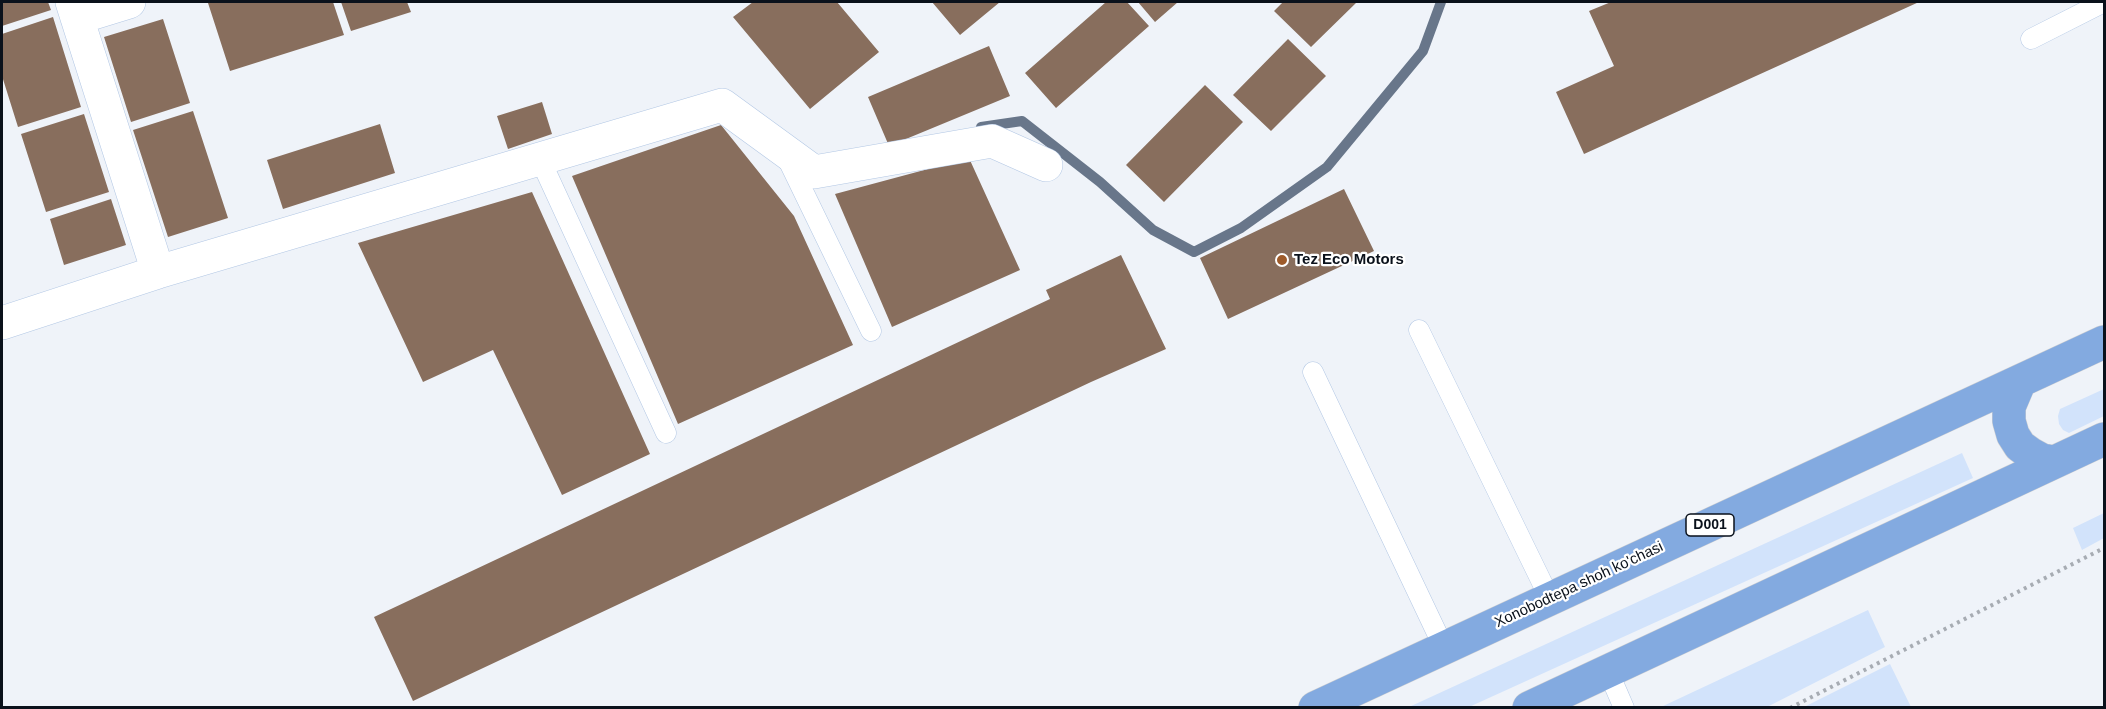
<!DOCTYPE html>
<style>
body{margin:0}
#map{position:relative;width:2106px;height:709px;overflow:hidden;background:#eff3f9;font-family:Arial,sans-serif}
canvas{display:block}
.frame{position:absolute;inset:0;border:3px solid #0a111b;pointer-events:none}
</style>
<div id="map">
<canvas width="2106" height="709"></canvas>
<div class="frame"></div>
</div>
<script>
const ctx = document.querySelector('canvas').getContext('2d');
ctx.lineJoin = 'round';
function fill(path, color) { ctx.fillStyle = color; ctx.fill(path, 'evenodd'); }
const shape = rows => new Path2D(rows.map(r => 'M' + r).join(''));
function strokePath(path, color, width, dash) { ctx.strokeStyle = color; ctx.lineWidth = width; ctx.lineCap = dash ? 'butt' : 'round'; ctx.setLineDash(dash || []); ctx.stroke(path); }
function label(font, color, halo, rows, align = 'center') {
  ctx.font = font + ' Arial,sans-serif'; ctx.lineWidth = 4.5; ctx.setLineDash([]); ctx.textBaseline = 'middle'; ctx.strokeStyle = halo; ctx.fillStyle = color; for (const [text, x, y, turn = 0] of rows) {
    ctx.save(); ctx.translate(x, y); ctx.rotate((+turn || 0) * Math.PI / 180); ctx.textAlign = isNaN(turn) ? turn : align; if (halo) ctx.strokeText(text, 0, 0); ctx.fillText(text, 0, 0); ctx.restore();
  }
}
const green = shape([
 [2104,389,2104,416,2069,433,2063,430,2059,424,2058,416,2060,409],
 [1962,453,1973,478,1469,707,1409,707],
 [2104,513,2104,538,2082,550,2073,528],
 [1868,610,1885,647,1767,707,1661,707],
 [1890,664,1911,707,1804,707]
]);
const stream = shape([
 [981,127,1022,121,1100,182,1153,230,1194,252,1241,228,1327,167,1423,51,1441,2]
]);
const building = shape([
 [2,2,48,2,51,10,2,26],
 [213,2,333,2,344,35,230,71,208,3],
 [341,2,407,2,411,12,351,31],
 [753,2,837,2,879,52,810,109,733,17],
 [932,2,1000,2,960,35],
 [1106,2,1127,2,1149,26,1056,108,1025,73],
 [1138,2,1178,2,1155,22],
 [1283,2,1357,2,1311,47,1274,11],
 [1611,2,1919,2,1584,154,1556,92,1614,66,1589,11],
 [53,17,81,107,18,127,2,76,2,34],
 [163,19,190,103,131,122,104,37],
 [1288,39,1326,76,1271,131,1233,95],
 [989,46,1010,96,889,146,868,97],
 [1205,85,1243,122,1164,202,1126,165],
 [542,102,552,134,508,149,497,116],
 [193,111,228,218,168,237,133,130],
 [84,114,109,192,46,212,21,134],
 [380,124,395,173,283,209,267,160],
 [721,125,794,216,853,345,678,424,572,176],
 [969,158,1020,270,892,327,835,194],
 [1344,189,1374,251,1228,319,1200,258],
 [532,192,650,454,562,495,493,350,423,382,358,243],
 [111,199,126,245,64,265,50,219],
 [1121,255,1166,349,1091,382,413,701,374,617,1050,299,1046,290]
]);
const path = shape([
 [1790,708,2104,548]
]);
const service = shape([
 [2031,39,2104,2],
 [787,158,871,331],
 [540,159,666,433],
 [1419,330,1550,599],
 [1313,372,1444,648],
 [1608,671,1624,708]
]);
const minor = shape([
 [72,2,158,272],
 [77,18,129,2],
 [2,323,158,272,722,105,814,172,992,141,1046,165]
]);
const trunk = shape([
 [2020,381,2009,407,2009,421,2013,435,2020,446,2031,454,2042,460,2054,462],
 [1315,708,2104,342],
 [1529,708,2104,439]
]);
const markers = [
 [1282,260,6,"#9e5b2a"]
];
const shields = [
 [1710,525,48]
];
const shieldNames = [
 ["D001",1710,525]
];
const poiNames = [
 ["Tez Eco Motors",1294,260]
];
const streetNames = [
 ["Xonobodtepa shoh ko'chasi",1579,585,-25]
];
fill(green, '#d2e3fb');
strokePath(stream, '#68768a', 10);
fill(building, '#886e5d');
strokePath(service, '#b2c7e4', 21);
strokePath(minor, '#b2c7e4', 34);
strokePath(trunk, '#cecfd1', 34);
strokePath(path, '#a7acb3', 4, [3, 4.5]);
strokePath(service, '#fff', 20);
strokePath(minor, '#fff', 33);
strokePath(trunk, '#83aae0', 33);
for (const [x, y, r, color] of markers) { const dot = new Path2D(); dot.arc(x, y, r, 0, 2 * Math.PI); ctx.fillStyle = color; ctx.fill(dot); strokePath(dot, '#fff', 2); }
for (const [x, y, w] of shields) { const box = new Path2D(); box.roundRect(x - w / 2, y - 11, w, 22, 4.5); ctx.fillStyle = '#fff'; ctx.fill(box); strokePath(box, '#0a111b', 1.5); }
label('bold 14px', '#0a111b', null, shieldNames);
label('bold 15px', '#0a111b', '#fff', poiNames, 'left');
label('15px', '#0a111b', '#fff', streetNames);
</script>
